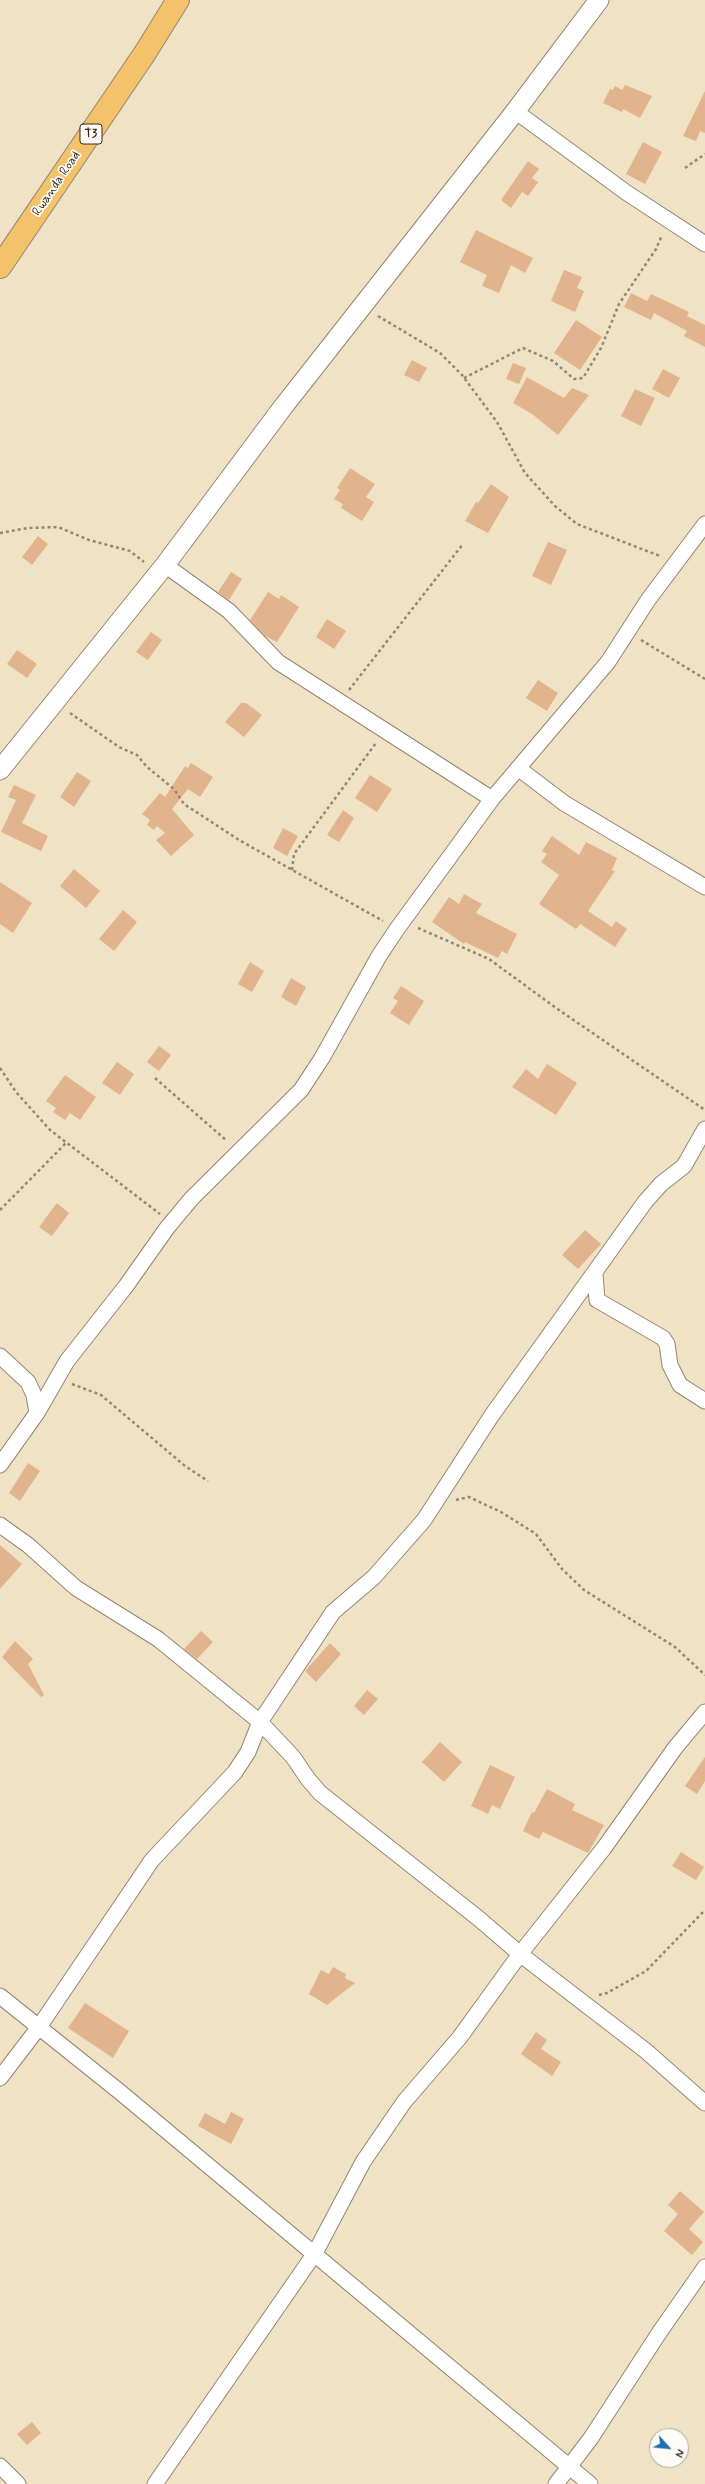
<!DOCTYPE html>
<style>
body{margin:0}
#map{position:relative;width:705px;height:2484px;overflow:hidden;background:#f0e2c5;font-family:Mynerve,sans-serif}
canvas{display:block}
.north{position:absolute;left:649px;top:2428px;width:40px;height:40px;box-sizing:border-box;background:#fdfcf7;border:1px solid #afa8a0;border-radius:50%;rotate:117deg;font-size:11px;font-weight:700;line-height:16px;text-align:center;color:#3b2a1e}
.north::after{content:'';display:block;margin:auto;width:14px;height:18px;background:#1f6fb2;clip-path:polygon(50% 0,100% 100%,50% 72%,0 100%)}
</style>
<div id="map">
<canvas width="705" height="2484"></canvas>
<div class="north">N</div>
</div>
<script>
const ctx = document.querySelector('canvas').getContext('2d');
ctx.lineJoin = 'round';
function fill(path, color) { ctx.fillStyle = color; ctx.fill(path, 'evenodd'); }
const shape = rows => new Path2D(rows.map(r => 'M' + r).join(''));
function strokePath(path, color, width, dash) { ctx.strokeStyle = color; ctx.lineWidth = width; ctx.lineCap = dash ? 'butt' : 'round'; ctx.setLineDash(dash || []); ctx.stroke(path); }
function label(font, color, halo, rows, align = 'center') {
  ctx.font = font + ' Mynerve,sans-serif'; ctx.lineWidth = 3.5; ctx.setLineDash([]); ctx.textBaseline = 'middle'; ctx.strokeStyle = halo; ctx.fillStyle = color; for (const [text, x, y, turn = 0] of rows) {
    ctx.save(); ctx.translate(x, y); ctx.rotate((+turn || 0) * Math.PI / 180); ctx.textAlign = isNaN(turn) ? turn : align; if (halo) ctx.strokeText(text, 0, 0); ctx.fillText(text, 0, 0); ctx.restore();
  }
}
const building = shape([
 [625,85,652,96,640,118,623,109,622,112,603,103,610,89,613,90,615,86,622,90],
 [705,91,705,133,700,131,696,141,683,136],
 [643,142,662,152,645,184,626,174],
 [528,161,539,169,532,178,538,182,528,196,522,192,511,208,501,200],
 [476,230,533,258,525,273,511,265,499,293,482,286,487,275,460,262],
 [564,270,582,277,577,288,584,291,575,312,551,301],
 [631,293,647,301,651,294,689,312,687,316,705,325,705,347,684,336,687,331,654,313,651,320,624,307],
 [576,320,602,337,580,370,554,353],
 [412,360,427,368,419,382,404,375],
 [513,363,526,368,519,384,506,379],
 [663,369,680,378,669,398,652,389],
 [527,377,564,398,572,388,589,395,558,435,532,414,513,403],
 [635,389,655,398,641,426,621,416],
 [350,468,375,484,366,497,374,502,362,521,341,508,343,504,334,499,340,490,337,488],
 [491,484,509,497,488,533,465,521,476,502,478,503],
 [38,536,48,544,32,565,22,557],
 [548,542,567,550,551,585,532,576],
 [231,572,242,579,229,600,218,592],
 [268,592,279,599,281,595,299,607,277,642,265,636,250,620],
 [327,619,346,631,334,649,316,637],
 [151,632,162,640,148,660,136,652],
 [17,650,37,664,27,678,7,664],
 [538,680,558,693,547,711,526,698],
 [241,703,246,703,262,715,244,737,225,722],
 [191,763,213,777,200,797,188,789,172,809,194,835,171,856,156,840,165,833,157,826,154,830,147,825,150,820,142,814,160,793,165,797,185,766,188,768],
 [77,772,91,781,74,807,60,797],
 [370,775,392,789,377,812,355,798],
 [14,785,36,795,22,823,48,836,41,851,1,832,16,800,8,797],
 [343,810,354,818,339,842,327,835],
 [283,828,298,836,287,856,273,848],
 [552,836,579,855,586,842,617,858,612,870,615,871,588,911,612,927,616,921,627,929,615,947,580,924,576,929,539,904,559,875,541,862,547,854,542,851],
 [74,869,100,891,86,908,60,886],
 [0,882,32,903,13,933,0,924],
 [464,894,482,904,476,913,517,934,507,954,502,951,498,958,465,942,464,944,432,922,449,897,459,904],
 [123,910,137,922,114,951,99,939],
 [250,962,264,971,252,992,238,984],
 [291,978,306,987,296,1006,281,997],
 [401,986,424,1001,409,1025,390,1013,398,1001,393,998],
 [159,1046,171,1055,159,1071,147,1062],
 [117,1062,134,1074,120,1095,102,1083],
 [547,1064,577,1083,556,1115,512,1087,526,1069,538,1079],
 [65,1075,96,1097,80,1120,70,1113,65,1120,53,1112,56,1108,46,1101],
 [57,1203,69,1213,52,1236,39,1227],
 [585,1230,601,1244,578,1269,562,1255],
 [28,1463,40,1471,20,1501,9,1493],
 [0,1545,22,1564,0,1589],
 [201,1631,213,1642,197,1659,184,1649],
 [15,1641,33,1659,28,1664,44,1695,41,1697,2,1657],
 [330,1643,341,1654,316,1682,305,1671],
 [367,1690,378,1699,364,1715,354,1706],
 [440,1742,462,1762,444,1782,422,1762],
 [705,1757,705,1781,697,1794,685,1786],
 [490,1765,515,1777,500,1809,492,1805,488,1814,471,1806],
 [547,1789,575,1804,572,1810,604,1825,588,1853,543,1832,539,1839,523,1831,532,1812,534,1813],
 [681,1852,704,1867,696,1880,672,1866],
 [333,1967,346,1974,345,1978,355,1983,327,2005,309,1994,321,1970,329,1974],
 [85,2003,129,2031,113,2058,68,2028],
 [536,2032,547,2040,541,2049,561,2062,552,2076,521,2054],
 [231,2112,244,2119,231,2144,198,2126,205,2113,225,2124],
 [680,2191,704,2212,689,2229,703,2242,692,2255,664,2231,678,2214,668,2205],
 [32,2422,41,2433,27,2445,17,2434]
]);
const path = shape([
 [685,168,705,154],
 [378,316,440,353,462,375,497,422,525,473,555,506,577,524,660,556],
 [464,378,523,348,553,361,574,379,583,378,601,348,619,304,656,249,662,235],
 [0,533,28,528,58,527,89,540,130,551,144,562],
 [641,640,705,679],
 [349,690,463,544],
 [70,713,119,747,137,755,147,767,174,789,184,804,239,840,383,921],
 [292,870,294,854,376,743],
 [418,928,489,959,556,1008,705,1110],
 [0,1068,16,1092,50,1130,160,1214],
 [155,1078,227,1141],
 [0,1210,66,1143],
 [72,1384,101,1395,185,1466,208,1481],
 [456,1500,469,1497,501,1512,536,1534,562,1569,584,1590,675,1647,705,1675],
 [599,1995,607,1993,646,1971,705,1910]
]);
const minor = shape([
 [515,111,627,193,705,244],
 [165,565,229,611,278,662,492,799],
 [518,768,564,803,705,887],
 [595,1274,597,1300,663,1338,667,1344,670,1365,680,1385,705,1401],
 [0,1356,28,1382,34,1395,37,1413],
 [0,1465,37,1413,67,1361,126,1286,167,1228,192,1198,301,1090,322,1058,379,956,397,929,492,799,608,662,648,600,705,524],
 [0,1525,28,1545,76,1588,158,1639,260,1722,293,1757,308,1779,320,1793,478,1918,520,1954,646,2051,705,2103],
 [0,1996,120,2092,590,2484],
 [0,2078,39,2027,152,1860,235,1772,248,1752,260,1722,333,1612,374,1577,424,1520,492,1415,645,1202,661,1184,684,1166,705,1129],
 [0,2466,18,2484],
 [155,2484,315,2253,363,2162,404,2102,460,2037,520,1954,604,1848,675,1748,705,1712],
 [556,2484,591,2438,659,2333,705,2267]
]);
const tertiary = shape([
 [0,770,165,565,283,407,514,113,599,0]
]);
const trunk = shape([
 [0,267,145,53,178,0]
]);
const shields = [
 [91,134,22]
];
const shieldNames = [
 ["T3",91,134]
];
const streetNames = [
 ["Rwanda Road",57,184,-56]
];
fill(building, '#e1b48d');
strokePath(minor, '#968672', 17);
strokePath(tertiary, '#968672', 21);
strokePath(trunk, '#968672', 24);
strokePath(path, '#968672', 2.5, [3, 3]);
strokePath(minor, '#fff', 15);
strokePath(tertiary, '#fff', 19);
strokePath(trunk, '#f3c26a', 22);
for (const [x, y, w] of shields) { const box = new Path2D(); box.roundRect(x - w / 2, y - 10, w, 20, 3); ctx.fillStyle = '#fdfcf7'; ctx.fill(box); strokePath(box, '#3b2a1e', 1); }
label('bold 12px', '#3b2a1e', null, shieldNames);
label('13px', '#3b2a1e', '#fdfcf7', streetNames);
</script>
